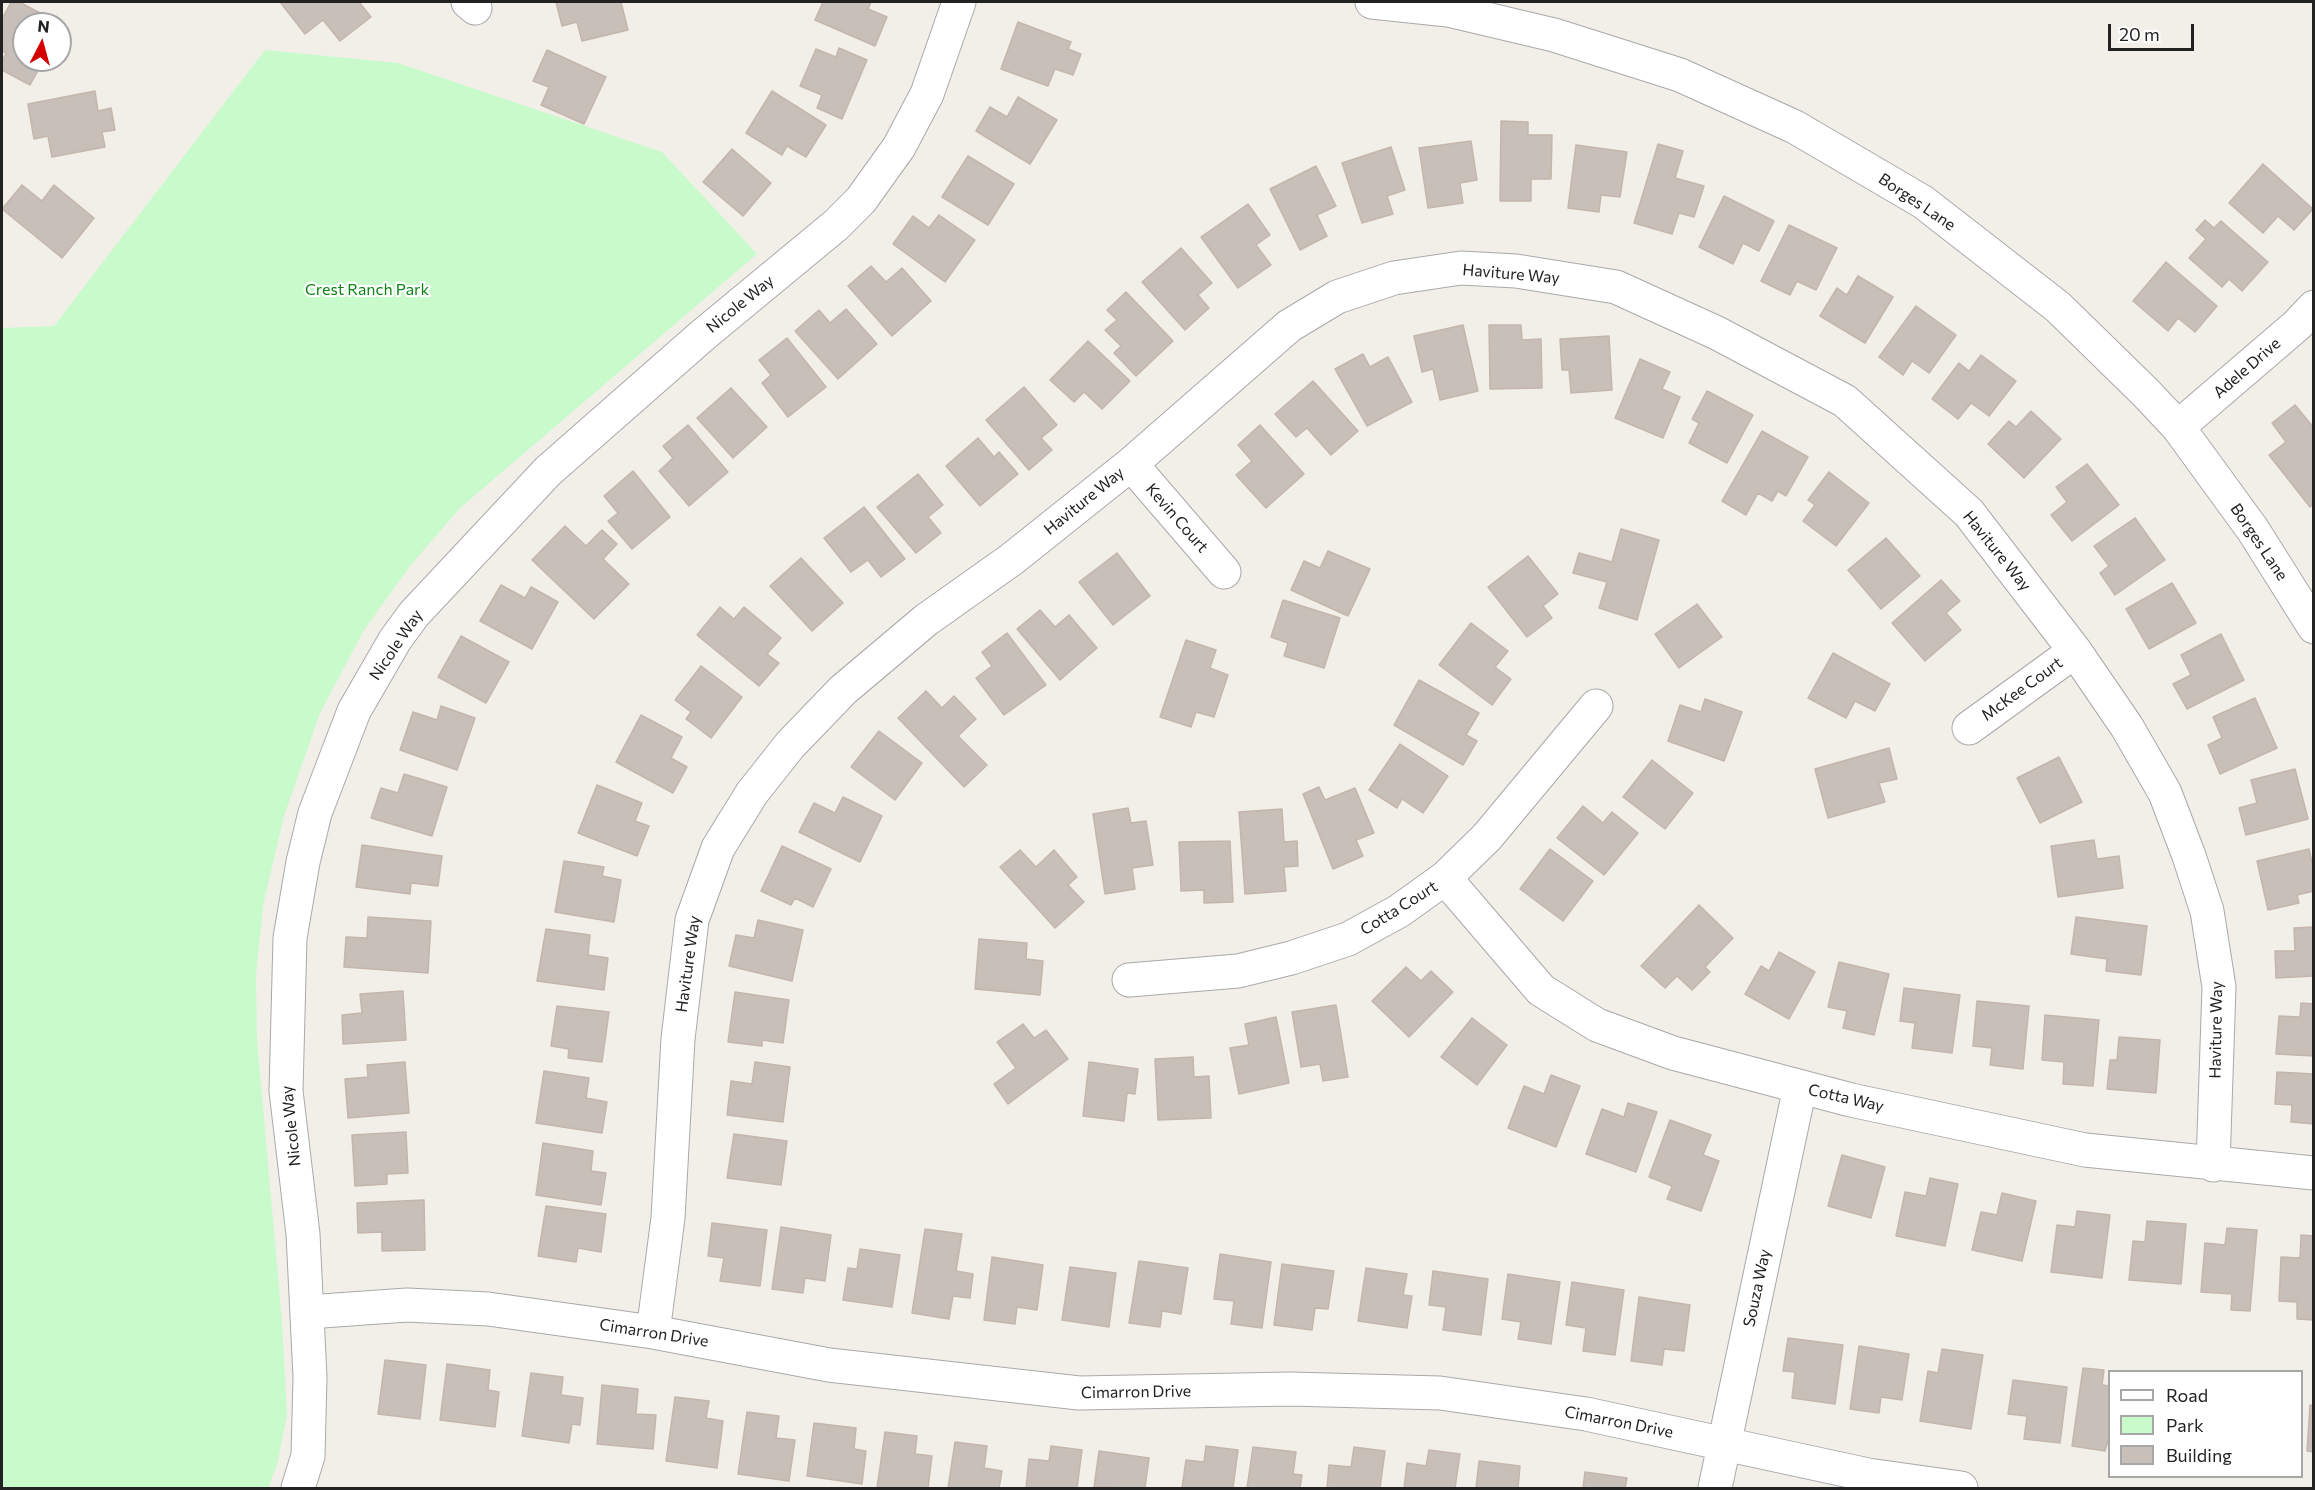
<!DOCTYPE html>
<style>
body{margin:0}
#map{position:relative;width:2315px;height:1490px;overflow:hidden;background:#f2efe9;font-family:Commissioner,sans-serif}
canvas{display:block}
.frame{position:absolute;inset:0;border:3px solid #222;pointer-events:none}
.legend{position:absolute;left:2108px;top:1370px;width:195px;height:108px;box-sizing:border-box;background:#fff;border:2px solid #a7a7a7;margin:0;padding:8px 10px;list-style:none;font-size:18px;color:#222}
.legend li{display:flex;align-items:center;gap:12px;height:30px}
.legend b{width:30px;border:2px solid #a7a7a7}
.north{position:absolute;left:12px;top:12px;width:60px;height:60px;box-sizing:border-box;background:#fff;border:2px solid #a7a7a7;border-radius:50%;rotate:6deg;font-size:16px;font-weight:700;line-height:24px;text-align:center;color:#222}
.north::after{content:'';display:block;margin:auto;width:21px;height:27px;background:#d40000;clip-path:polygon(50% 0,100% 100%,50% 72%,0 100%)}
.scale{position:absolute;left:2108px;top:24px;width:86px;height:27px;box-sizing:border-box;border:3px solid #222;border-top:0;padding-left:8px;font-size:18px;line-height:21px;white-space:nowrap;color:#222;-webkit-text-stroke:4px #fff;paint-order:stroke}
</style>
<div id="map">
<canvas width="2315" height="1490"></canvas>
<div class="frame"></div>
<ul class="legend">
<li><b style="height:8px;background:#fff"></b>Road</li>
<li><b style="height:16px;background:#c8facc"></b>Park</li>
<li><b style="height:16px;background:#c7bfb8"></b>Building</li>
</ul>
<div class="north">N</div>
<div class="scale">20 m</div>
</div>
<script>
const ctx = document.querySelector('canvas').getContext('2d');
ctx.lineJoin = 'round';
function fill(path, color) { ctx.fillStyle = color; ctx.fill(path, 'evenodd'); }
const shape = rows => new Path2D(rows.map(r => 'M' + r).join(''));
function strokePath(path, color, width, dash) { ctx.strokeStyle = color; ctx.lineWidth = width; ctx.lineCap = dash ? 'butt' : 'round'; ctx.setLineDash(dash || []); ctx.stroke(path); }
function label(font, color, halo, rows, align = 'center') {
  ctx.font = font + ' Commissioner,sans-serif'; ctx.lineWidth = 4.5; ctx.setLineDash([]); ctx.textBaseline = 'middle'; ctx.strokeStyle = halo; ctx.fillStyle = color; for (const [text, x, y, turn = 0] of rows) {
    ctx.save(); ctx.translate(x, y); ctx.rotate((+turn || 0) * Math.PI / 180); ctx.textAlign = isNaN(turn) ? turn : align; if (halo) ctx.strokeText(text, 0, 0); ctx.fillText(text, 0, 0); ctx.restore();
  }
}
const park = shape([
 [265,50,398,63,662,152,757,254,460,508,410,566,364,630,320,713,284,816,263,905,256,976,257,1039,282,1322,287,1415,277,1465,268,1488,2,1488,2,328,54,326]
]);
const building = shape([
 [11,2,19,2,63,25,60,30,60,24,24,24,24,60,44,60,30,85,2,70,2,62,6,53,2,51,2,19,11,2],
 [280,2,359,2,371,17,340,41,323,20,305,34,280,2],
 [556,2,621,2,628,30,582,41,577,22,562,26,556,2],
 [823,2,871,2,868,9,887,17,875,46,815,20,823,2],
 [1018,22,1071,42,1068,49,1081,54,1073,75,1055,69,1048,86,1001,69,1018,22],
 [839,48,867,60,842,119,817,108,822,95,800,86,816,49,836,57,839,48],
 [547,50,606,77,584,124,541,105,549,87,533,81,547,50],
 [95,91,98,111,111,108,115,130,102,132,105,147,52,157,48,136,34,139,28,104,95,91],
 [772,91,826,125,806,157,787,146,782,155,746,133,772,91],
 [1018,97,1057,120,1030,164,976,131,990,107,1007,117,1018,97],
 [1501,121,1528,122,1528,135,1552,135,1551,179,1531,179,1531,201,1500,201,1501,121],
 [1471,141,1477,180,1460,183,1463,203,1428,208,1419,148,1471,141],
 [1658,144,1683,151,1675,178,1704,186,1694,217,1679,213,1672,234,1634,223,1658,144],
 [1576,145,1627,152,1620,197,1601,195,1599,212,1568,208,1576,145],
 [1391,147,1405,190,1387,196,1393,214,1362,223,1342,163,1391,147],
 [732,149,771,183,743,216,703,182,732,149],
 [968,156,1014,184,988,225,942,197,968,156],
 [2263,164,2313,209,2294,230,2278,216,2263,233,2229,203,2263,164],
 [1316,166,1336,206,1317,215,1327,236,1300,250,1270,189,1316,166],
 [22,185,42,201,54,185,94,218,62,258,2,209,22,185],
 [1724,196,1774,221,1759,251,1743,243,1733,264,1699,247,1724,196],
 [1248,204,1270,235,1256,245,1271,265,1238,288,1201,237,1248,204],
 [939,215,975,240,945,282,893,244,913,216,929,228,939,215],
 [2205,220,2214,228,2221,221,2268,262,2242,291,2229,279,2222,287,2189,258,2206,239,2196,230,2205,220],
 [1789,225,1837,248,1816,290,1797,281,1790,295,1761,281,1789,225],
 [1181,248,1212,283,1198,295,1209,308,1185,330,1142,282,1181,248],
 [2166,262,2217,306,2195,332,2178,318,2168,331,2133,301,2166,262],
 [871,266,886,282,902,268,931,301,892,336,848,286,871,266],
 [1858,276,1893,297,1865,343,1820,316,1837,288,1847,295,1858,276],
 [1126,292,1173,341,1136,376,1114,353,1121,346,1105,330,1117,320,1107,310,1126,292],
 [1916,306,1956,335,1929,373,1912,361,1903,375,1879,357,1916,306],
 [846,309,877,344,838,379,795,331,819,310,830,323,846,309],
 [1463,325,1478,391,1440,400,1433,369,1422,372,1414,336,1463,325],
 [1489,325,1521,325,1522,340,1541,339,1542,388,1490,389,1489,325],
 [1609,336,1612,390,1571,393,1569,370,1562,370,1560,339,1609,336],
 [787,338,826,387,788,417,762,383,771,375,759,360,787,338],
 [1088,341,1130,381,1102,409,1084,392,1074,402,1050,380,1088,341],
 [1363,354,1370,367,1388,357,1412,402,1367,426,1335,369,1363,354],
 [1981,355,2016,381,1989,416,1971,403,1958,419,1932,399,1959,363,1969,371,1981,355],
 [1640,359,1670,372,1662,389,1680,397,1663,438,1615,418,1640,359],
 [1313,381,1358,431,1331,455,1307,428,1296,437,1275,414,1313,381],
 [1024,387,1057,425,1041,438,1052,450,1029,470,986,420,1024,387],
 [731,388,767,427,733,458,697,418,731,388],
 [1707,391,1753,415,1727,463,1689,443,1699,423,1692,419,1707,391],
 [2295,405,2314,428,2314,504,2310,507,2269,455,2286,442,2272,423,2295,405],
 [2031,411,2061,439,2024,478,1988,444,2009,421,2016,427,2031,411],
 [688,425,728,472,689,506,659,471,673,458,663,446,688,425],
 [1260,425,1304,474,1266,508,1236,475,1252,461,1238,445,1260,425],
 [1762,431,1808,457,1786,496,1778,491,1772,501,1758,493,1746,515,1722,501,1762,431],
 [978,438,994,457,999,452,1018,474,980,506,946,466,978,438],
 [2087,464,2119,505,2072,541,2051,515,2067,502,2056,487,2087,464],
 [633,471,670,517,632,549,608,521,618,513,604,496,633,471],
 [1829,472,1869,503,1836,546,1803,521,1815,505,1808,500,1829,472],
 [918,474,943,505,928,517,941,533,916,553,877,507,918,474],
 [864,507,905,559,881,577,868,560,851,572,824,538,864,507],
 [2135,518,2165,560,2115,595,2100,573,2109,566,2094,546,2135,518],
 [565,526,586,546,602,530,617,544,603,559,629,584,594,619,532,560,565,526],
 [1621,529,1659,540,1637,620,1599,608,1607,582,1573,573,1579,553,1612,562,1621,529],
 [1886,538,1920,576,1881,609,1848,570,1886,538],
 [1328,551,1370,569,1348,616,1291,590,1304,561,1320,568,1328,551],
 [1117,553,1150,596,1113,625,1079,582,1117,553],
 [1528,556,1558,594,1543,606,1552,618,1527,637,1488,587,1528,556],
 [801,558,843,603,812,631,770,586,801,558],
 [1941,580,1960,601,1946,613,1961,630,1925,661,1892,623,1941,580],
 [2172,583,2196,623,2149,649,2126,609,2172,583],
 [501,585,525,598,531,587,558,602,532,649,480,621,501,585],
 [1283,600,1340,618,1324,668,1284,656,1288,643,1271,637,1283,600],
 [1697,604,1722,637,1679,668,1655,634,1697,604],
 [720,607,734,619,744,607,781,638,767,654,779,663,759,686,697,635,720,607],
 [1040,610,1055,627,1069,615,1097,648,1060,680,1017,629,1040,610],
 [1471,623,1508,651,1495,667,1511,679,1492,705,1439,665,1471,623],
 [1007,633,1046,685,1004,715,976,678,992,666,982,652,1007,633],
 [2221,634,2244,680,2187,709,2173,684,2191,675,2181,655,2221,634],
 [461,636,509,662,486,703,438,677,461,636],
 [1186,640,1216,650,1210,668,1228,675,1214,717,1196,712,1191,727,1160,717,1186,640],
 [1833,653,1890,684,1875,711,1855,701,1846,718,1808,698,1833,653],
 [701,666,742,697,711,738,686,719,691,712,675,700,701,666],
 [1419,680,1479,713,1466,735,1477,741,1463,765,1394,725,1419,680],
 [926,691,942,708,954,696,976,719,958,736,987,765,964,787,898,718,926,691],
 [2255,698,2277,748,2220,774,2208,745,2222,738,2213,717,2255,698],
 [1705,699,1742,712,1724,761,1668,741,1680,705,1701,712,1705,699],
 [441,706,475,718,457,770,400,750,413,712,437,720,441,706],
 [641,715,682,737,671,758,687,767,673,793,616,762,641,715],
 [879,731,922,763,895,800,851,767,879,731],
 [1400,744,1448,776,1423,813,1402,799,1397,808,1369,790,1400,744],
 [1889,748,1897,779,1879,783,1885,802,1828,818,1815,769,1889,748],
 [2059,757,2082,802,2040,823,2017,778,2059,757],
 [1652,760,1693,793,1665,829,1623,797,1652,760],
 [2295,769,2308,819,2246,835,2239,808,2257,803,2251,780,2295,769],
 [404,774,447,787,432,836,371,818,381,788,398,793,404,774],
 [597,785,642,803,635,821,649,826,637,856,578,833,597,785],
 [1319,787,1325,800,1355,788,1374,833,1356,840,1363,856,1333,869,1303,794,1319,787],
 [843,797,882,816,860,862,799,832,814,803,835,813,843,797],
 [1583,806,1603,823,1612,812,1638,833,1604,875,1557,838,1583,806],
 [1128,808,1131,823,1146,821,1153,865,1132,868,1135,889,1105,894,1093,814,1128,808],
 [1282,809,1284,842,1297,841,1298,866,1284,867,1286,891,1245,894,1239,812,1282,809],
 [2094,840,2097,859,2119,856,2123,888,2058,897,2051,846,2094,840],
 [1230,841,1233,902,1204,903,1204,890,1181,891,1179,842,1230,841],
 [362,845,442,856,438,886,411,883,410,894,356,887,362,845],
 [782,846,831,869,813,907,795,898,791,905,761,891,782,846],
 [1550,849,1593,881,1563,921,1520,889,1550,849],
 [2309,849,2314,871,2314,891,2297,895,2299,903,2268,910,2257,861,2309,849],
 [1020,850,1036,867,1054,850,1077,877,1068,885,1084,902,1055,928,1000,867,1020,850],
 [564,861,604,867,602,876,621,880,614,922,555,912,564,861],
 [1699,905,1733,938,1705,967,1710,972,1692,990,1677,976,1665,988,1641,966,1699,905],
 [368,917,431,921,428,973,344,967,346,937,367,938,368,917],
 [2076,917,2147,926,2141,975,2106,971,2107,959,2071,954,2076,917],
 [758,920,803,930,792,981,729,966,736,935,754,938,758,920],
 [2314,927,2314,976,2276,978,2275,951,2295,951,2294,928,2314,927],
 [546,929,590,935,588,955,608,958,604,990,537,981,546,929],
 [979,939,1027,943,1026,959,1043,961,1040,995,975,989,979,939],
 [1779,952,1815,972,1789,1019,1745,994,1761,966,1769,971,1779,952],
 [1839,962,1889,974,1874,1035,1843,1028,1847,1011,1828,1007,1839,962],
 [1406,967,1421,981,1431,971,1453,992,1409,1037,1372,1001,1406,967],
 [1904,988,1960,995,1952,1053,1912,1048,1915,1023,1900,1021,1904,988],
 [403,991,406,1040,343,1044,342,1015,362,1013,360,994,403,991],
 [735,992,789,1000,783,1043,762,1040,762,1046,728,1042,735,992],
 [1977,1001,2029,1006,2023,1069,1990,1065,1992,1048,1973,1046,1977,1001],
 [2301,1003,2314,1004,2314,1056,2276,1054,2279,1016,2300,1017,2301,1003],
 [1336,1005,1348,1077,1323,1081,1320,1064,1301,1067,1292,1012,1336,1005],
 [557,1006,609,1012,602,1062,568,1058,569,1049,551,1046,557,1006],
 [2045,1015,2099,1020,2093,1086,2063,1084,2064,1062,2042,1060,2045,1015],
 [1276,1017,1289,1083,1239,1094,1230,1048,1249,1045,1245,1024,1276,1017],
 [1472,1018,1507,1045,1477,1085,1441,1057,1472,1018],
 [1023,1024,1034,1038,1046,1030,1068,1059,1008,1104,994,1084,1016,1068,997,1042,1023,1024],
 [2119,1037,2160,1040,2156,1093,2107,1089,2110,1060,2117,1060,2119,1037],
 [1193,1057,1194,1077,1209,1076,1211,1118,1158,1120,1155,1059,1193,1057],
 [405,1062,409,1113,348,1118,345,1079,368,1077,367,1065,405,1062],
 [755,1062,790,1067,783,1122,727,1115,731,1081,752,1084,755,1062],
 [1089,1062,1138,1069,1135,1094,1127,1093,1124,1121,1083,1116,1089,1062],
 [544,1071,589,1078,586,1098,607,1102,602,1133,536,1123,544,1071],
 [2277,1072,2314,1074,2314,1124,2291,1122,2292,1105,2275,1104,2277,1072],
 [1551,1075,1580,1086,1556,1147,1508,1128,1524,1086,1544,1094,1551,1075],
 [1628,1103,1657,1112,1636,1172,1586,1154,1602,1109,1624,1117,1628,1103],
 [1670,1120,1711,1135,1703,1155,1719,1161,1701,1211,1667,1199,1672,1186,1649,1177,1670,1120],
 [406,1132,408,1173,387,1174,387,1184,355,1186,352,1135,406,1132],
 [734,1134,787,1141,781,1185,727,1178,734,1134],
 [543,1143,593,1151,591,1171,606,1173,601,1205,536,1195,543,1143],
 [1842,1155,1885,1167,1871,1218,1828,1206,1842,1155],
 [1930,1178,1958,1184,1945,1246,1896,1236,1905,1192,1926,1196,1930,1178],
 [2002,1193,2036,1201,2022,1261,1972,1250,1981,1212,1997,1215,2002,1193],
 [424,1200,425,1250,382,1251,382,1232,358,1233,357,1203,424,1200],
 [546,1206,606,1214,601,1252,578,1248,576,1262,538,1256,546,1206],
 [2077,1211,2110,1215,2102,1278,2051,1272,2057,1225,2075,1227,2077,1211],
 [2147,1221,2186,1224,2181,1284,2129,1280,2133,1241,2145,1242,2147,1221],
 [712,1223,767,1230,760,1286,720,1281,724,1258,708,1256,712,1223],
 [781,1227,831,1235,825,1281,805,1278,803,1293,772,1289,781,1227],
 [2227,1228,2257,1230,2250,1311,2231,1310,2232,1294,2201,1292,2205,1243,2225,1245,2227,1228],
 [925,1229,962,1234,956,1271,973,1274,970,1298,953,1296,949,1319,912,1313,925,1229],
 [2301,1235,2314,1236,2314,1320,2297,1319,2297,1302,2279,1301,2281,1257,2300,1258,2301,1235],
 [860,1249,900,1255,892,1307,843,1300,848,1268,857,1269,860,1249],
 [1220,1254,1271,1262,1262,1328,1231,1324,1234,1301,1214,1299,1220,1254],
 [992,1257,1043,1265,1037,1310,1017,1307,1015,1324,984,1320,992,1257],
 [1139,1261,1188,1268,1181,1314,1162,1311,1160,1327,1129,1323,1139,1261],
 [1282,1264,1334,1271,1328,1309,1315,1308,1312,1330,1274,1325,1282,1264],
 [1070,1267,1116,1273,1109,1327,1062,1320,1070,1267],
 [1366,1268,1407,1274,1403,1295,1412,1296,1407,1328,1358,1321,1366,1268],
 [1433,1271,1488,1279,1481,1335,1443,1330,1446,1307,1429,1305,1433,1271],
 [1508,1274,1560,1282,1551,1344,1518,1339,1521,1322,1502,1319,1508,1274],
 [1572,1282,1624,1290,1615,1355,1583,1351,1586,1328,1566,1325,1572,1282],
 [1639,1297,1690,1305,1684,1351,1664,1349,1662,1365,1631,1361,1639,1297],
 [1788,1338,1843,1345,1835,1404,1792,1398,1795,1372,1783,1371,1788,1338],
 [1859,1346,1909,1354,1902,1400,1881,1397,1879,1413,1850,1409,1859,1346],
 [1942,1349,1983,1355,1971,1429,1920,1421,1928,1371,1938,1373,1942,1349],
 [385,1360,426,1365,420,1419,378,1414,385,1360],
 [447,1364,490,1370,488,1390,499,1392,495,1427,440,1420,447,1364],
 [2083,1368,2104,1370,2102,1385,2110,1386,2110,1434,2105,1451,2072,1446,2083,1368],
 [531,1373,563,1377,561,1395,583,1398,580,1425,572,1424,569,1443,522,1436,531,1373],
 [2013,1380,2067,1387,2060,1443,2024,1439,2027,1416,2008,1414,2013,1380],
 [602,1385,638,1389,636,1414,656,1415,653,1449,597,1444,602,1385],
 [675,1397,709,1401,706,1418,723,1421,717,1468,666,1461,675,1397],
 [2310,1405,2314,1406,2314,1452,2307,1451,2310,1405],
 [747,1412,779,1416,776,1438,795,1440,789,1481,738,1474,747,1412],
 [814,1423,856,1428,854,1449,866,1451,862,1484,807,1476,814,1423],
 [885,1432,917,1436,915,1454,932,1456,928,1488,877,1488,885,1432],
 [955,1442,987,1446,984,1468,1002,1471,999,1488,948,1488,955,1442],
 [1051,1446,1082,1450,1077,1488,1026,1488,1029,1459,1049,1461,1051,1446],
 [1206,1446,1238,1450,1233,1488,1182,1488,1186,1460,1204,1462,1206,1446],
 [1253,1447,1296,1452,1293,1474,1302,1475,1300,1488,1247,1488,1253,1447],
 [1354,1447,1385,1451,1380,1488,1327,1488,1329,1465,1351,1467,1354,1447],
 [1429,1450,1460,1454,1455,1488,1404,1488,1407,1463,1426,1466,1429,1450],
 [1099,1451,1149,1458,1145,1488,1094,1487,1099,1451],
 [1479,1461,1520,1466,1518,1488,1476,1488,1479,1461],
 [1585,1472,1627,1478,1625,1488,1583,1488,1585,1472]
]);
const minor = shape([
 [468,2,475,8],
 [2178,427,2297,325,2314,307],
 [1131,464,1224,572],
 [1969,728,2075,651],
 [1445,878,1541,990,1597,1025,1673,1053,1851,1100,2085,1150,2314,1173],
 [1129,980,1238,971,1291,958,1348,939,1399,911,1445,878,1487,837,1596,706],
 [308,1312,407,1305,488,1309,653,1332,829,1365,1079,1393,1290,1389,1440,1393,1586,1414,1868,1475,1961,1488],
 [653,1332,668,1218,678,1039,692,920,718,848,752,793,790,745,843,690,926,620,1012,559,1131,464,1289,326,1337,297,1394,278,1461,268,1516,271,1616,287,1717,333,1845,401,1969,513,2075,651,2127,727,2165,793,2189,856,2207,911,2219,987,2213,1165],
 [298,1488,308,1456,310,1377,303,1234,286,1091,290,938,303,862,315,813,354,711,395,640,414,614,548,471,703,335,836,225,861,200,899,147,927,94,959,2],
 [1715,1488,1800,1087]
]);
const tertiary = shape([
 [1372,2,1448,10,1554,35,1680,75,1795,127,1923,202,2058,307,2146,393,2178,427,2253,530,2314,627]
]);
const streetNames = [
 ["Borges Lane",1917,202,34],
 ["Haviture Way",1511,274,5],
 ["Nicole Way",740,304,-39],
 ["Adele Drive",2247,368,-41],
 ["Haviture Way",1084,501,-39],
 ["Kevin Court",1177,518,49],
 ["Borges Lane",2259,542,56],
 ["Haviture Way",1997,551,51],
 ["Nicole Way",396,645,-56],
 ["McKee Court",2022,689,-36],
 ["Cotta Court",1399,908,-32],
 ["Haviture Way",688,964,-82],
 ["Haviture Way",2216,1030,-89],
 ["Cotta Way",1846,1098,13],
 ["Nicole Way",291,1126,-96],
 ["Souza Way",1757,1288,-78],
 ["Cimarron Drive",654,1333,9],
 ["Cimarron Drive",1136,1392,-1],
 ["Cimarron Drive",1619,1422,11]
];
const parkNames = [
 ["Crest Ranch Park",367,290]
];
fill(park, '#c8facc');
fill(building, '#c7bfb8');
strokePath(building, '#c4b6ab', 1.5);
strokePath(minor, '#a9a9a9', 35);
strokePath(tertiary, '#a9a9a9', 35);
strokePath(minor, '#fff', 33);
strokePath(tertiary, '#fff', 33);
label('16px', '#222', '#fff', streetNames);
label('16px', '#0c8416', '#fff', parkNames);
</script>
